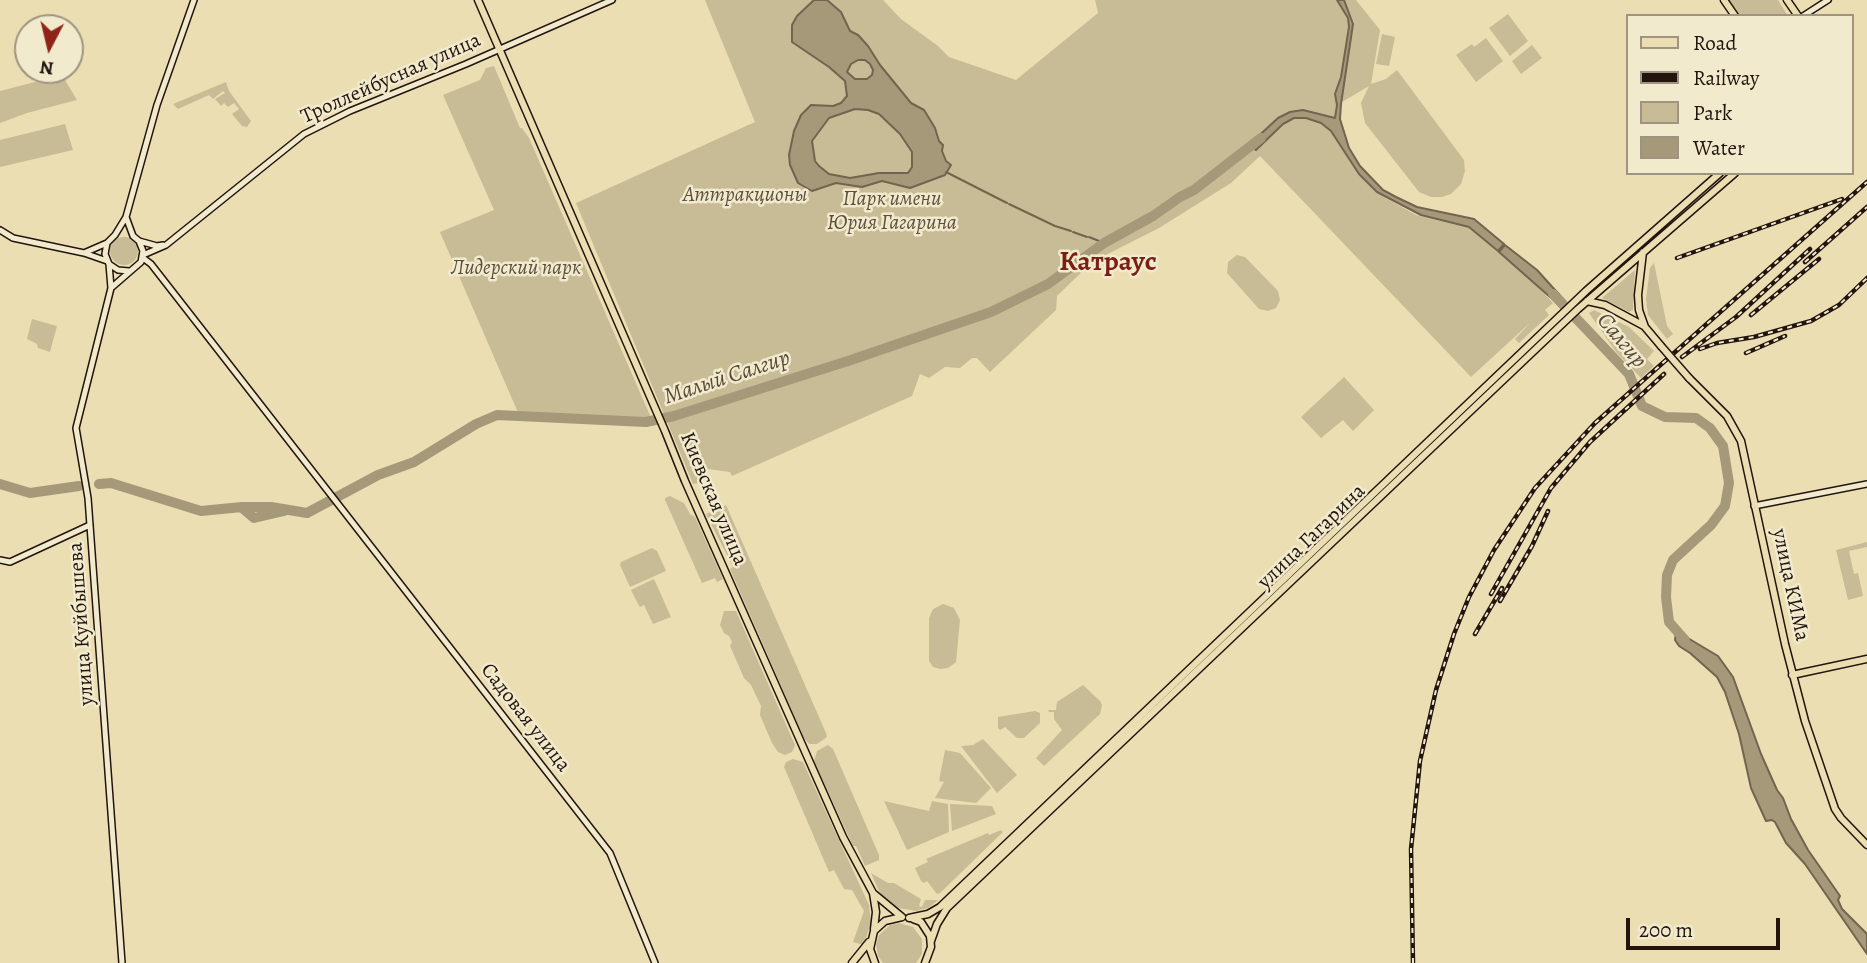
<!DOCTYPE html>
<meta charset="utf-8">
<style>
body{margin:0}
#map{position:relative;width:1867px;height:963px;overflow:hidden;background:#eadeb2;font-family:Alegreya,serif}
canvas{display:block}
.legend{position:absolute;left:1626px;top:14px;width:228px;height:161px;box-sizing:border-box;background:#f1eacd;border:2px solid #9f9481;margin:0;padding:9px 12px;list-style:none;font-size:21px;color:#23140e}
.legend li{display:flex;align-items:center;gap:14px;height:35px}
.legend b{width:35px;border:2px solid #9f9481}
.north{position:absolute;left:14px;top:14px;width:70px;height:70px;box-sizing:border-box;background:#f1eacd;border:2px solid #9f9481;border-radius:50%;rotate:187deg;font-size:19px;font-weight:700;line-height:28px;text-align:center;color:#23140e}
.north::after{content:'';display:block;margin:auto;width:24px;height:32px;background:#8f2418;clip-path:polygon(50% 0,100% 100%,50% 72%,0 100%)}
.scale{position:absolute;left:1626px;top:918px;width:154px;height:32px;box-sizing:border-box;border:4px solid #23140e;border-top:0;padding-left:9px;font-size:21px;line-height:24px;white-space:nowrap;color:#23140e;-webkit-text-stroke:5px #f1eacd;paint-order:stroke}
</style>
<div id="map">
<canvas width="1867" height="963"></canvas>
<ul class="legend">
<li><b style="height:9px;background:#eadeb2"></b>Road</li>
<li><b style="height:9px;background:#23140e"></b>Railway</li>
<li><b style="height:19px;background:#c8bc96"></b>Park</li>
<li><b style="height:19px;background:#a6997a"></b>Water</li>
</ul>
<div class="north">N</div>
<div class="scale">200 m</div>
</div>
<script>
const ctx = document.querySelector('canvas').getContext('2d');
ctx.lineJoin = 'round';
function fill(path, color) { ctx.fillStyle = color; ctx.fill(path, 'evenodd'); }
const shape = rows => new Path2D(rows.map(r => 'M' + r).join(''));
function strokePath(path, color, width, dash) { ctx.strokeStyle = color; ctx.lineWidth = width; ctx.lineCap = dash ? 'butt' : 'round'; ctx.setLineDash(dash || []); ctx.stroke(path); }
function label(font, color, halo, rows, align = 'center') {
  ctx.font = font + ' Alegreya,serif'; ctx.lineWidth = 5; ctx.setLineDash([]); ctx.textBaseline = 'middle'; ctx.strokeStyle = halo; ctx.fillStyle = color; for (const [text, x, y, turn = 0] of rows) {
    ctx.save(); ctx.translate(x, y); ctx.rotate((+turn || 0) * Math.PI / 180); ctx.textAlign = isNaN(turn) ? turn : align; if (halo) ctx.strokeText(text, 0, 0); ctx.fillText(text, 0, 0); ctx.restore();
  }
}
const green = shape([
 [705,0,883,0,901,19,938,46,949,57,1016,80,1098,13,1095,0,1356,0,1380,30,1371,84,1386,79,1397,70,1464,160,1465,171,1461,184,1451,194,1442,197,1431,197,1419,192,1365,123,1361,103,1369,86,1337,105,1335,118,1340,145,1359,175,1377,193,1416,215,1469,228,1527,275,1553,303,1545,310,1549,315,1519,343,1515,339,1531,322,1471,377,1260,156,1231,183,1159,228,1092,262,1057,296,1056,310,990,372,977,358,972,358,960,368,945,367,929,378,920,374,912,396,732,476,730,472,708,469,702,483,693,484,576,203,755,122],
 [1728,0,1778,0,1788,16,1739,16],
 [1508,14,1528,41,1510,56,1489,28],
 [1382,34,1395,37,1389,66,1376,64],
 [1486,38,1503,61,1476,82,1456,55,1472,44,1474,47],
 [1532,45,1542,58,1521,74,1512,61],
 [494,66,520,128,522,128,529,138,652,420,647,422,519,415,440,232,494,210,443,95,480,80,486,68],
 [62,75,77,100,27,113,0,123,0,91],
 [226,82,229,91,251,121,247,127,242,126,232,114,239,109,234,103,228,107,224,103,221,106,215,99,225,93,223,91,213,99,209,95,178,109,173,104],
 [65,124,73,150,0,167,0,140],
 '110 251a14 14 0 1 1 28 0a14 14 0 1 1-28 0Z',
 [1237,255,1245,257,1278,291,1280,300,1276,308,1268,311,1259,309,1227,273,1228,262],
 [1654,263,1667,326,1673,334,1667,339,1648,315,1646,299,1650,268],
 [1635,270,1633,310,1629,312,1602,298],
 [1594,310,1629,327,1654,351,1647,359,1654,366,1641,378,1616,352,1589,313],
 [32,319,57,326,50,352,38,348,37,344,27,339],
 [1344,377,1374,410,1353,431,1343,420,1321,438,1301,417],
 [670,496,684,503,690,514,695,517,723,579,717,582,715,578,702,583,665,500,665,498],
 [726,505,826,733,827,737,817,744,809,744,804,738,730,569,733,567,706,514],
 [1867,542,1867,547,1849,551,1854,574,1858,573,1863,596,1848,600,1836,550],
 [652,548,657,551,666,571,630,587,620,565,621,562],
 [654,579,671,617,653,624,644,605,640,607,638,604,631,590],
 [943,604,954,608,960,620,956,662,948,668,940,669,933,667,929,661,929,618,933,609],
 [724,611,736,611,795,745,792,752,785,755,778,752,772,743,760,715,761,706,751,685,744,678,730,646,732,642,729,636,724,633,720,625],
 [1083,685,1100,701,1102,705,1100,714,1044,766,1036,758,1062,730,1054,719,1054,712,1049,712,1048,710,1056,710,1057,702],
 [1035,711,1040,713,1040,723,1024,738,1017,738,1005,727,1000,730,998,728,998,717],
 [983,739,1017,775,997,793,961,746,973,745],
 [828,745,833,749,879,855,879,860,865,866,856,846,853,846,814,761,817,751],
 [945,750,960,753,991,788,976,803,935,798,944,782,939,781],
 [793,759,803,762,869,905,871,922,864,945,853,942,864,911,852,890,844,889,834,870,829,872,784,767,786,762],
 [884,801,929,811,932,801,948,804,949,832,907,850],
 [950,804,992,806,996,814,952,831],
 [1001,830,1003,832,940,893,937,894,927,881,924,883,921,881,915,868,928,862,926,859,988,833,989,835],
 [871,873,888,883,894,883,921,899,919,906,922,907,925,900,938,900,928,908,916,911,899,908,888,903,879,891],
 [899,923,913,927,922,939,922,954,916,963,883,963,878,956,876,944,879,935,890,925]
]);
const water = shape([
 [814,0,827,0,841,12,850,31,858,35,868,46,880,65,911,103,924,110,935,128,939,141,943,145,942,151,946,161,951,165,945,175,910,188,882,181,862,187,836,183,812,191,798,183,790,165,789,155,794,131,801,115,811,105,833,106,841,103,847,96,845,81,829,67,792,42,792,25,797,16,814,0],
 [858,60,865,60,870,64,873,70,872,75,867,79,855,79,847,72,851,64,858,60],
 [855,109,868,110,879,114,900,134,912,152,912,167,908,173,879,173,850,178,829,174,819,166,815,161,812,141,829,118,855,109],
 [1337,0,1344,0,1353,24,1341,104,1340,119,1349,148,1360,166,1383,190,1396,197,1417,207,1474,219,1504,244,1498,251,1469,227,1421,215,1377,192,1359,174,1331,131,1321,123,1306,118,1294,118,1283,124,1256,150,1250,144,1278,118,1290,112,1303,110,1335,118,1337,105,1335,94,1341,77,1349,27,1348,18,1337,0],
 [1505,245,1537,270,1565,301,1559,306,1555,299,1550,297,1499,252,1505,245],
 [1676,631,1718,656,1733,677,1761,754,1777,790,1783,798,1791,819,1808,850,1840,896,1838,900,1842,909,1867,934,1867,954,1805,864,1786,843,1775,822,1772,820,1766,821,1751,788,1739,734,1725,692,1717,677,1690,653,1679,646,1675,640,1676,631]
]);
const stream = shape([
 [946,172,1007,203],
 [1009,204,1055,226,1071,231],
 [1073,232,1087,237],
 [1089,237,1104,243]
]);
const river = shape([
 [1553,294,1629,374,1642,406,1665,417,1696,418,1710,428,1723,446,1729,483,1725,506,1711,525,1673,560,1667,575,1666,597,1669,622,1685,640],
 [0,484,30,493,79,486],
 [99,484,111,483,201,511,242,507,271,507,307,513,378,475,414,462,476,424,497,415,646,422,674,416,848,361,991,312,1048,284,1104,243,1153,216,1180,197,1194,190,1261,138],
 [241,507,254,518,284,511]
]);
const secondary = shape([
 [1803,16,1828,0],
 [126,217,133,236,139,241,157,246,163,245],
 [0,230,13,238,84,253,107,261],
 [107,243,105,254,109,264,118,270,129,271],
 [84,253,107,243,115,235,126,217,157,105,194,0],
 [143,255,166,245,304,134,350,111,466,64,612,0],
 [143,258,151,264,610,853,655,963],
 [109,264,111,288,76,428,88,498,122,963],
 [111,288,141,262,143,251,139,241],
 [1754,506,1867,484],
 [0,560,10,562,90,525]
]);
const primary = shape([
 [478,0,665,431,685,481,843,837,873,893,902,917],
 [1724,0,1735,16],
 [1787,0,1798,16],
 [1643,252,1638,295,1639,310,1645,327,1661,346],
 [1587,301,1605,305,1644,326],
 [1689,378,1727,416,1741,441,1785,644,1805,721,1835,809,1841,818,1867,845],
 [1792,675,1867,659],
 [873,893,876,912,874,929],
 [909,918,928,914,940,907,1586,291,1720,173],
 [913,919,921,922,930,936,931,947,925,963],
 [931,941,937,924,947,908,1578,309,1735,173],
 [852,963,869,942],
 [875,963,870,949,874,931,885,921,902,917]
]);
const rail = shape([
 [1677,258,1842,199],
 [1805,262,1867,207],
 [1751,315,1819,259],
 [1700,349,1717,343,1754,337,1811,321,1839,305,1867,278],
 [1746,353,1785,336],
 [1682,357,1736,317,1810,249],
 [1491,594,1551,488,1590,442,1664,374],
 [1500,601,1532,546,1548,511],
 [1475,634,1502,588],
 [1413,963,1411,849,1420,761,1436,690,1454,634,1469,597,1494,550,1535,488,1595,423,1867,182]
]);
const primaryBridge = shape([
 [1661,346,1689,378]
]);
const streetNames = [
 ["Троллейбусная улица",391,79,-24],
 ["Киевская улица",713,499,67],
 ["улица Гагарина",1312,537,-44],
 ["улица КИМа",1790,585,78],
 ["улица Куйбышева",82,624,-94],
 ["Садовая улица",525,718,52]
];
const parkNames = [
 ["Аттракционы",745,196],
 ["Парк имени",892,200],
 ["Юрия Гагарина",892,224],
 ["Лидерский парк",516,269]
];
const waterNames = [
 ["Салгир",1621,341,50],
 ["Малый Салгир",727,378,-18]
];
const districtNames = [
 ["Катраус",1108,263]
];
fill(green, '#c8bc96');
fill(water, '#a6997a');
strokePath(water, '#72644f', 2);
strokePath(stream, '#72644f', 2);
strokePath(river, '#a6997a', 10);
strokePath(secondary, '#23140e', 8);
strokePath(primary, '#23140e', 9);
strokePath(secondary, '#f1eacd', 5);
strokePath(primary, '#eadeb2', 6);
strokePath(rail, '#23140e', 4.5);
strokePath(rail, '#f1eacd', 2, [5]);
strokePath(primaryBridge, '#23140e', 9, []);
strokePath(primaryBridge, '#eadeb2', 6);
label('21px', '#23140e', '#f1eacd', streetNames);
label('italic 21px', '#5d4f3e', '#f1eacd', parkNames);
label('italic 23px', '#574939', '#f1eacd', waterNames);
label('bold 28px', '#7a1f14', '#f1eacd', districtNames);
</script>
